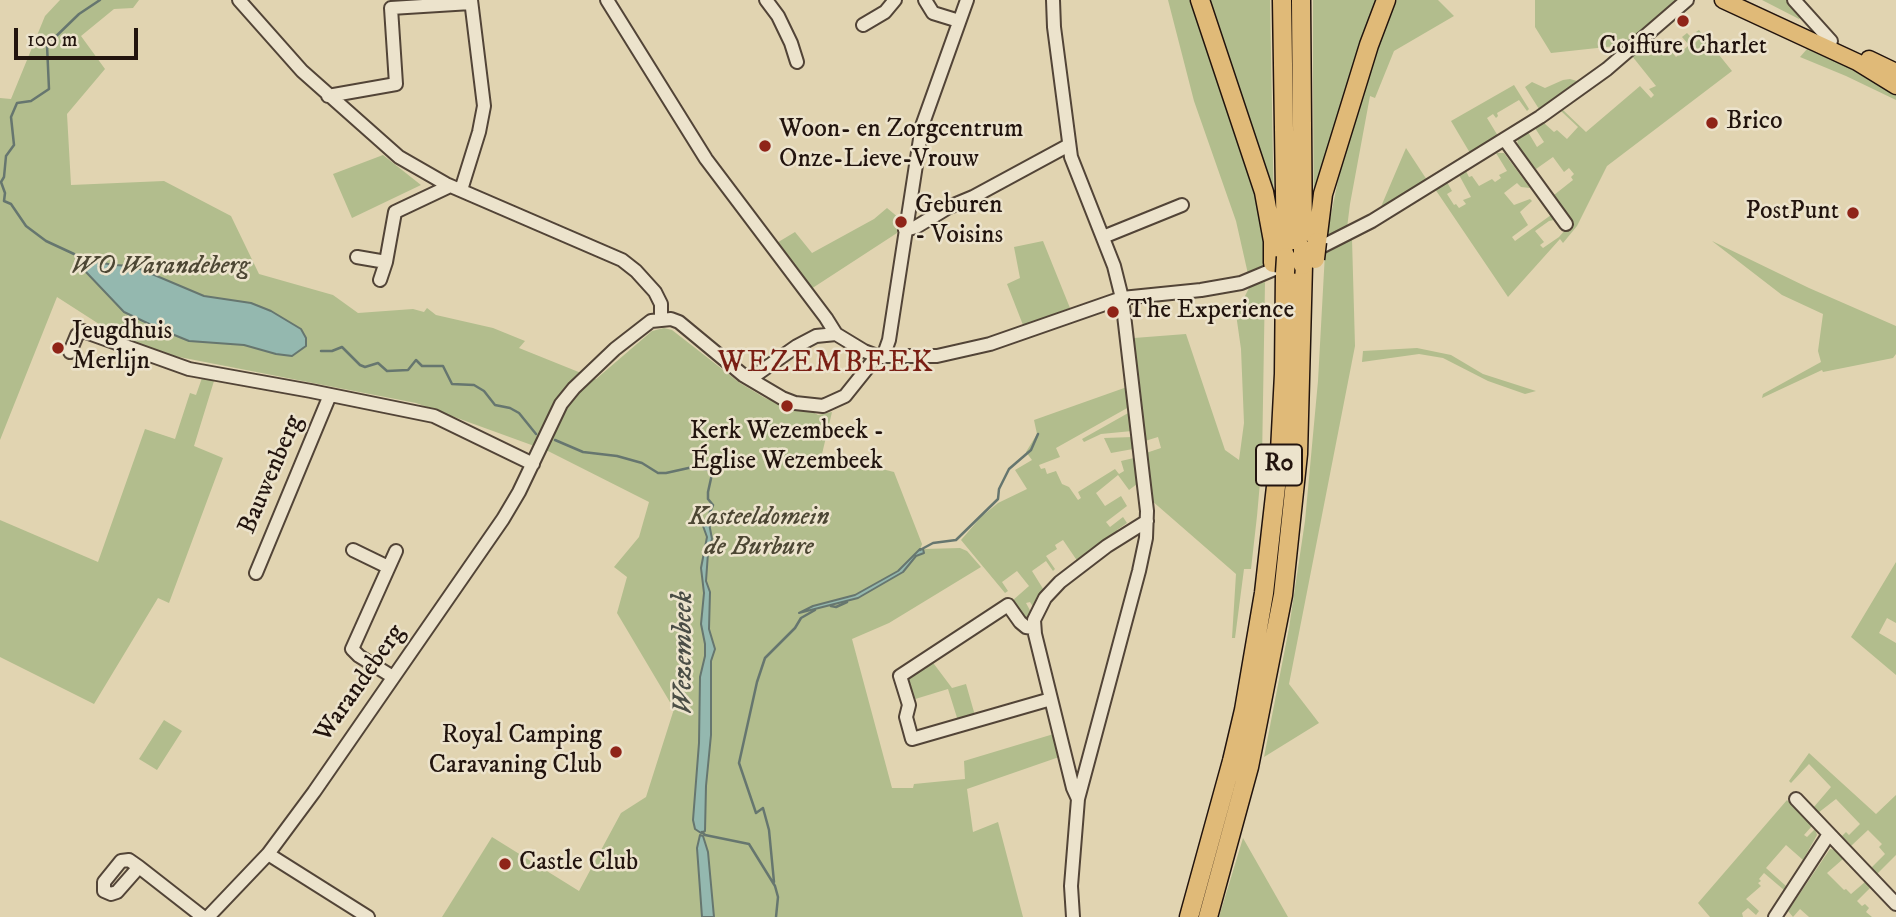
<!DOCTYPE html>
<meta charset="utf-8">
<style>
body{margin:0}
#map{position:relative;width:1896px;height:917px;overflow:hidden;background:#e1d4b1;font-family:"IM FELL DW Pica",serif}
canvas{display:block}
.scale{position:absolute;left:14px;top:28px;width:124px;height:32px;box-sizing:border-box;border:4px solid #22140e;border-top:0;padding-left:9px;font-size:21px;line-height:24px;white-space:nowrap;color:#22140e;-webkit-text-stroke:5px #ece3cc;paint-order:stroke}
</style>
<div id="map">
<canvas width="1896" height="917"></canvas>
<div class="scale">100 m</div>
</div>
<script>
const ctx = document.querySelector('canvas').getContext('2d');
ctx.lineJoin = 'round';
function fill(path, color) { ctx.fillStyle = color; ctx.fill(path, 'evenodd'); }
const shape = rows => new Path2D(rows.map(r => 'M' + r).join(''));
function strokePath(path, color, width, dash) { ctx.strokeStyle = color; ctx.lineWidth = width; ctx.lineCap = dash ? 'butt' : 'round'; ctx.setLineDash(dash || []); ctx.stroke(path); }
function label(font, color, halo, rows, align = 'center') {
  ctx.font = font + ' "IM FELL DW Pica",serif'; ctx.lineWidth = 5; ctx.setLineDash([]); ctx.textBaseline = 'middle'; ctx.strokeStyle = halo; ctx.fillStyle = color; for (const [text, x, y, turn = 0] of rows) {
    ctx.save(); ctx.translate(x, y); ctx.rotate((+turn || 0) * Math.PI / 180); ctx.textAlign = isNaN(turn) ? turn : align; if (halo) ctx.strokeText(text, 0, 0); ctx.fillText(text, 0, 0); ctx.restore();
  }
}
const green = shape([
 [60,0,139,0,133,8,114,9,81,36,105,69,67,114,71,185,164,181,231,216,259,274,333,295,358,313,413,309,424,312,427,308,436,315,493,328,525,341,519,348,596,379,652,331,664,328,672,330,740,383,765,398,790,408,811,411,818,415,832,412,822,454,894,472,922,544,919,553,924,549,960,548,967,551,981,567,889,623,852,639,892,788,913,788,914,784,965,779,964,761,1057,733,1062,756,967,789,973,832,998,822,1023,917,442,917,492,837,579,891,621,813,646,797,674,709,617,613,627,577,614,567,639,537,649,502,548,451,416,403,174,356,127,342,57,297,0,440,0,98,11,99,45,16],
 [1168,0,1190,0,1253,187,1264,243,1264,268,1248,274,1236,221,1194,101],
 [1207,0,1270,0,1274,215],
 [1313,0,1379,0,1314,226,1313,82],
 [1397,0,1438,0,1454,16,1394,51,1375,98,1370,96,1350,204,1347,228,1326,239,1342,161,1378,43],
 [1535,0,1676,0,1625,45,1551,53,1535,27],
 [1762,0,1787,0,1801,17,1799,19],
 [1699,30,1732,71,1607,166,1577,226,1563,243,1560,239,1508,297,1435,189,1447,182,1452,191,1447,194,1454,205,1456,204,1459,208,1466,204,1463,200,1471,197,1459,175,1466,171,1469,177,1472,176,1479,186,1492,179,1495,182,1501,178,1499,175,1507,171,1496,153,1504,153,1530,188,1521,187,1517,183,1504,193,1514,205,1530,199,1532,201,1520,212,1528,225,1512,237,1515,241,1551,215,1554,220,1549,221,1535,231,1544,242,1540,245,1543,248,1559,237,1573,221,1554,195,1573,180,1571,177,1574,174,1569,168,1564,172,1553,157,1536,169,1517,146,1518,138,1528,132,1537,147,1544,142,1535,128,1544,123,1554,132,1557,130,1567,139,1578,127,1561,111,1563,110,1586,132,1640,86,1651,98,1654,95,1649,89,1656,86,1632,56,1651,40,1664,55,1670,50,1676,57,1689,45,1682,37,1687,33,1696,42,1700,38,1696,32],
 [1807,49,1849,68,1896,96,1896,100,1846,76,1800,57],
 [1570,79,1577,81,1539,109,1525,87,1532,82,1545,88,1563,80],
 [1514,85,1529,109,1527,111,1519,100,1497,113,1498,116,1496,118,1493,114,1487,118,1498,136,1470,153,1451,121],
 [1406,148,1427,180,1380,209],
 [383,155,421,185,352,218,333,174],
 [887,208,899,218,897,233,811,289,775,244,795,232,812,253,874,219],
 [1352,239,1355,346,1289,684,1319,723,1264,757,1289,628,1305,521,1318,381,1325,253],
 [1043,241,1070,308,1023,325,1007,284,1020,278,1014,247],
 [1712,241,1809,288,1896,326,1896,354,1893,358,1823,372,1822,370,1762,398,1763,394,1821,362,1818,351,1823,314,1782,295],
 [1265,282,1262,460,1257,516,1251,569,1244,569,1235,638,1232,638,1236,574,1151,500,1146,453,1161,448,1158,437,1145,441,1134,338,1186,334,1225,450,1239,460,1244,423,1241,349,1236,314,1250,286],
 [1417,348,1451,355,1483,374,1536,391,1525,394,1488,381,1443,358,1419,354,1362,362,1363,351],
 [202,378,214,381,194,446,223,458,169,603,158,598,94,704,0,657,0,520,98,562,145,429,175,439,190,393,196,395],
 [1127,387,1129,407,1056,448,1060,457,1039,465,1041,469,1045,468,1047,474,1056,471,1062,484,1069,487,1078,500,1081,498,1078,492,1115,469,1119,474,1124,471,1121,461,1134,458,1137,484,1129,490,1118,475,1096,493,1105,506,1121,496,1127,506,1106,522,1110,527,1123,517,1127,523,1117,530,1120,534,1078,562,1063,540,1055,545,1057,549,1046,556,1055,569,1053,571,1046,561,1032,571,1045,592,1035,610,1030,602,1026,603,1032,614,1027,620,1012,601,1029,586,1017,571,1002,582,1008,591,1005,593,961,540,981,517,998,503,1027,489,1015,470,1032,460,1026,452,1037,434,1034,420],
 [1130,412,1132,431,1101,434,1084,442,1082,439],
 [1133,437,1133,449,1111,453,1104,438],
 [1896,562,1896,623,1887,618,1879,633,1896,643,1896,675,1851,637],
 [931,660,952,688,966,684,976,719,959,724,948,689,912,700,906,678],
 [164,720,182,731,157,770,139,759],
 [1809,753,1876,814,1896,795,1896,855,1876,875,1871,868,1885,854,1879,847,1882,844,1868,830,1851,846,1849,843,1842,836,1846,832,1849,835,1860,824,1836,799,1818,813,1813,808,1831,787,1809,764,1791,783,1789,781],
 [1787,800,1812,826,1804,835,1807,837,1815,829,1817,835,1803,860,1786,845,1766,868,1786,886,1784,890,1764,873,1759,879,1761,881,1758,883,1761,886,1746,899,1759,911,1756,915,1748,908,1742,913,1743,917,1710,917,1698,903],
 [1243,838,1288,917,1219,917],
 [1830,849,1835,850,1843,859,1827,873,1844,890,1846,889,1851,894,1865,882,1870,888,1857,901,1862,906,1865,904,1869,908,1866,912,1872,917,1809,917,1800,909,1793,917,1788,911]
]);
const water = shape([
 [86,260,114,265,133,266,204,296,251,303,271,311,301,329,306,338,306,346,292,356,276,354,244,345,189,341,162,330,124,312,86,272,84,265,86,260],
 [705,521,709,523,712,539,708,553,706,581,710,592,709,629,715,649,711,661,711,735,706,786,705,831,701,833,695,829,693,820,699,743,700,677,705,656,705,644,701,624,704,593,701,568,707,537,703,526,705,521],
 [920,549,923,549,924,553,916,556,903,572,858,598,799,613,813,606,855,595,898,571,920,549],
 [700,835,703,836,708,852,714,917,702,917,697,848,700,835]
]);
const stream = shape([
 [74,254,46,241,26,226,11,204,4,201,5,193,1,182,4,177,6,156,14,145,11,117,17,103,31,101,49,89,47,45,79,14,100,0],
 [321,351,332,351,342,347,360,365,365,367,378,363,387,371,408,370,416,360,422,366,443,366,452,384,474,385,484,391,495,405,510,408,519,413,536,434],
 [555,440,583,452,617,456,642,463,658,473,666,473,693,467,710,470,712,474,708,492,708,499,713,505,706,522],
 [920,550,933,543,956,540,998,499,999,489,1009,469,1031,450,1038,434],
 [831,606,836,607,847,602],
 [702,832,705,835,749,844,775,886,778,897,776,917],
 [774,882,769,830,763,808,756,813,739,763,757,682,765,658,795,628,801,618,815,610]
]);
const minor = shape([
 [239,0,302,71,399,157,446,184,622,260,636,271,655,292,661,304,661,319],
 [607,0,706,159,826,318,836,334],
 [766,0,778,16,791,43,797,62],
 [925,0,933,13,959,21],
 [1053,0,1054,27,1071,157,1114,266,1122,298,1147,511,1146,538,1139,571,1078,799,1071,886,1073,917],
 [1794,0,1831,41],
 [863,25,885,12,895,0],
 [328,96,396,84,391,8,471,3],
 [1505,140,1566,224],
 [461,190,479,132,484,106,471,0],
 [905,230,916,227,949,207,973,197,1069,145],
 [1103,237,1182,205],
 [1313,251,1372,221,1540,117,1607,69,1687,0],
 [357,257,386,262],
 [380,280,386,262,395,212,450,186],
 [70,352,77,335,83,331,189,369,311,391,434,416,533,464],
 [883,357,889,340,922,126,967,0],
 [750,379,797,346,816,336,836,334,864,351,877,356,937,356,990,344,1122,298,1201,290,1241,283,1284,265],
 [353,550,388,567],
 [256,573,330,395],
 [1033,628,1026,627,1020,622,1008,605,900,676,909,705,906,717,912,739,1051,699],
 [393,677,359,656,352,649,396,551],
 [1078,799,1073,788,1035,634,1034,620,1045,598,1060,582,1107,546,1147,521],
 [1796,799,1896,904],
 [268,854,368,917],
 [139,867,117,892,111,894,104,891,104,882,121,861,129,860,139,867,203,917],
 [208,917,268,854,314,792,503,519,519,492,561,404,574,388,615,349,651,321,671,319,679,322,743,375,782,398,795,403,823,406,845,396,877,356],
 [1775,917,1829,834]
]);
const major = shape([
 [1723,0,1857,62,1896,86],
 [1869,59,1896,72]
]);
const highway = shape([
 [1200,0,1264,192,1273,241,1273,263],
 [1282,0,1286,257],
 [1301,0,1303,249],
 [1317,242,1323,194,1369,45,1386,0],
 [1189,917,1232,761,1244,710,1264,593,1280,451,1284,374,1285,273],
 [1208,917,1249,767,1283,595,1298,454,1303,265]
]);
const highwayBridge = shape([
 [1303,249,1303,265],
 [1315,259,1317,242],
 [1285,273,1286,257]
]);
const markers = [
 [1683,21,7,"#8f2418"],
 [1712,123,7,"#8f2418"],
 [765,146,7,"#8f2418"],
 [1853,213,7,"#8f2418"],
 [901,222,7,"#8f2418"],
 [1113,312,7,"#8f2418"],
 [58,348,7,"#8f2418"],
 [787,406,7,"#8f2418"],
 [616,752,7,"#8f2418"],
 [505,864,7,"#8f2418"]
];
const shields = [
 [1279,465,46]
];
const shieldNames = [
 ["R0",1279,465]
];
const poiNames = [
 ["Coiffure Charlet",1683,48,"center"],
 ["Brico",1726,123],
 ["Woon- en Zorgcentrum",779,131],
 ["Onze-Lieve-Vrouw",779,161],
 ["Geburen",915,207],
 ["- Voisins",915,237],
 ["PostPunt",1839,213,"right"],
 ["The Experience",1127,312],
 ["Jeugdhuis",72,333],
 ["Merlijn",72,363],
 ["Kerk Wezembeek -",787,433,"center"],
 ["Église Wezembeek",787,463,"center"],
 ["Royal Camping",602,737,"right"],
 ["Caravaning Club",602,767,"right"],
 ["Castle Club",519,864]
];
const parkNames = [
 ["WO Warandeberg",160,268],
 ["Kasteeldomein",759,519],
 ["de Burbure",759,549]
];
const streetNames = [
 ["Bauwenberg",272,475,-67],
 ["Warandeberg",361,684,-55]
];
const waterNames = [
 ["Wezembeek",685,653,-90]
];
const quarterNames = [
 ["WEZEMBEEK",826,365]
];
fill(green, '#b2bd8d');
fill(water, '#94b8af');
strokePath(water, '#66766f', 2);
strokePath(stream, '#66766f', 2.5);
strokePath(minor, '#524437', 16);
strokePath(major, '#22140e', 19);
strokePath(highway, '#22140e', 21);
strokePath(minor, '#ece3cc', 12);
strokePath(major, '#e0ba78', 16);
strokePath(highway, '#e0ba78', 18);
strokePath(highwayBridge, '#22140e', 21, []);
strokePath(highwayBridge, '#e0ba78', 18);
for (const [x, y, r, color] of markers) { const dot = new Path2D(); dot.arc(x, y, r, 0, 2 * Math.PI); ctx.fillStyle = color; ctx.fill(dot); strokePath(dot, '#ece3cc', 2.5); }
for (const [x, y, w] of shields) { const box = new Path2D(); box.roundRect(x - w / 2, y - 20.5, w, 41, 5); ctx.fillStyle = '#ece3cc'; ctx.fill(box); strokePath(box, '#22140e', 2); }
label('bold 24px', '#22140e', null, shieldNames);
label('26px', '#22140e', '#ece3cc', poiNames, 'left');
label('italic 26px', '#4d4734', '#ece3cc', parkNames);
label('26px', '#22140e', '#ece3cc', streetNames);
label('italic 28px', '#4a4d46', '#ece3cc', waterNames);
ctx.letterSpacing = '2px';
label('30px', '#7a1f14', '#ece3cc', quarterNames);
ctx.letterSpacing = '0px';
</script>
